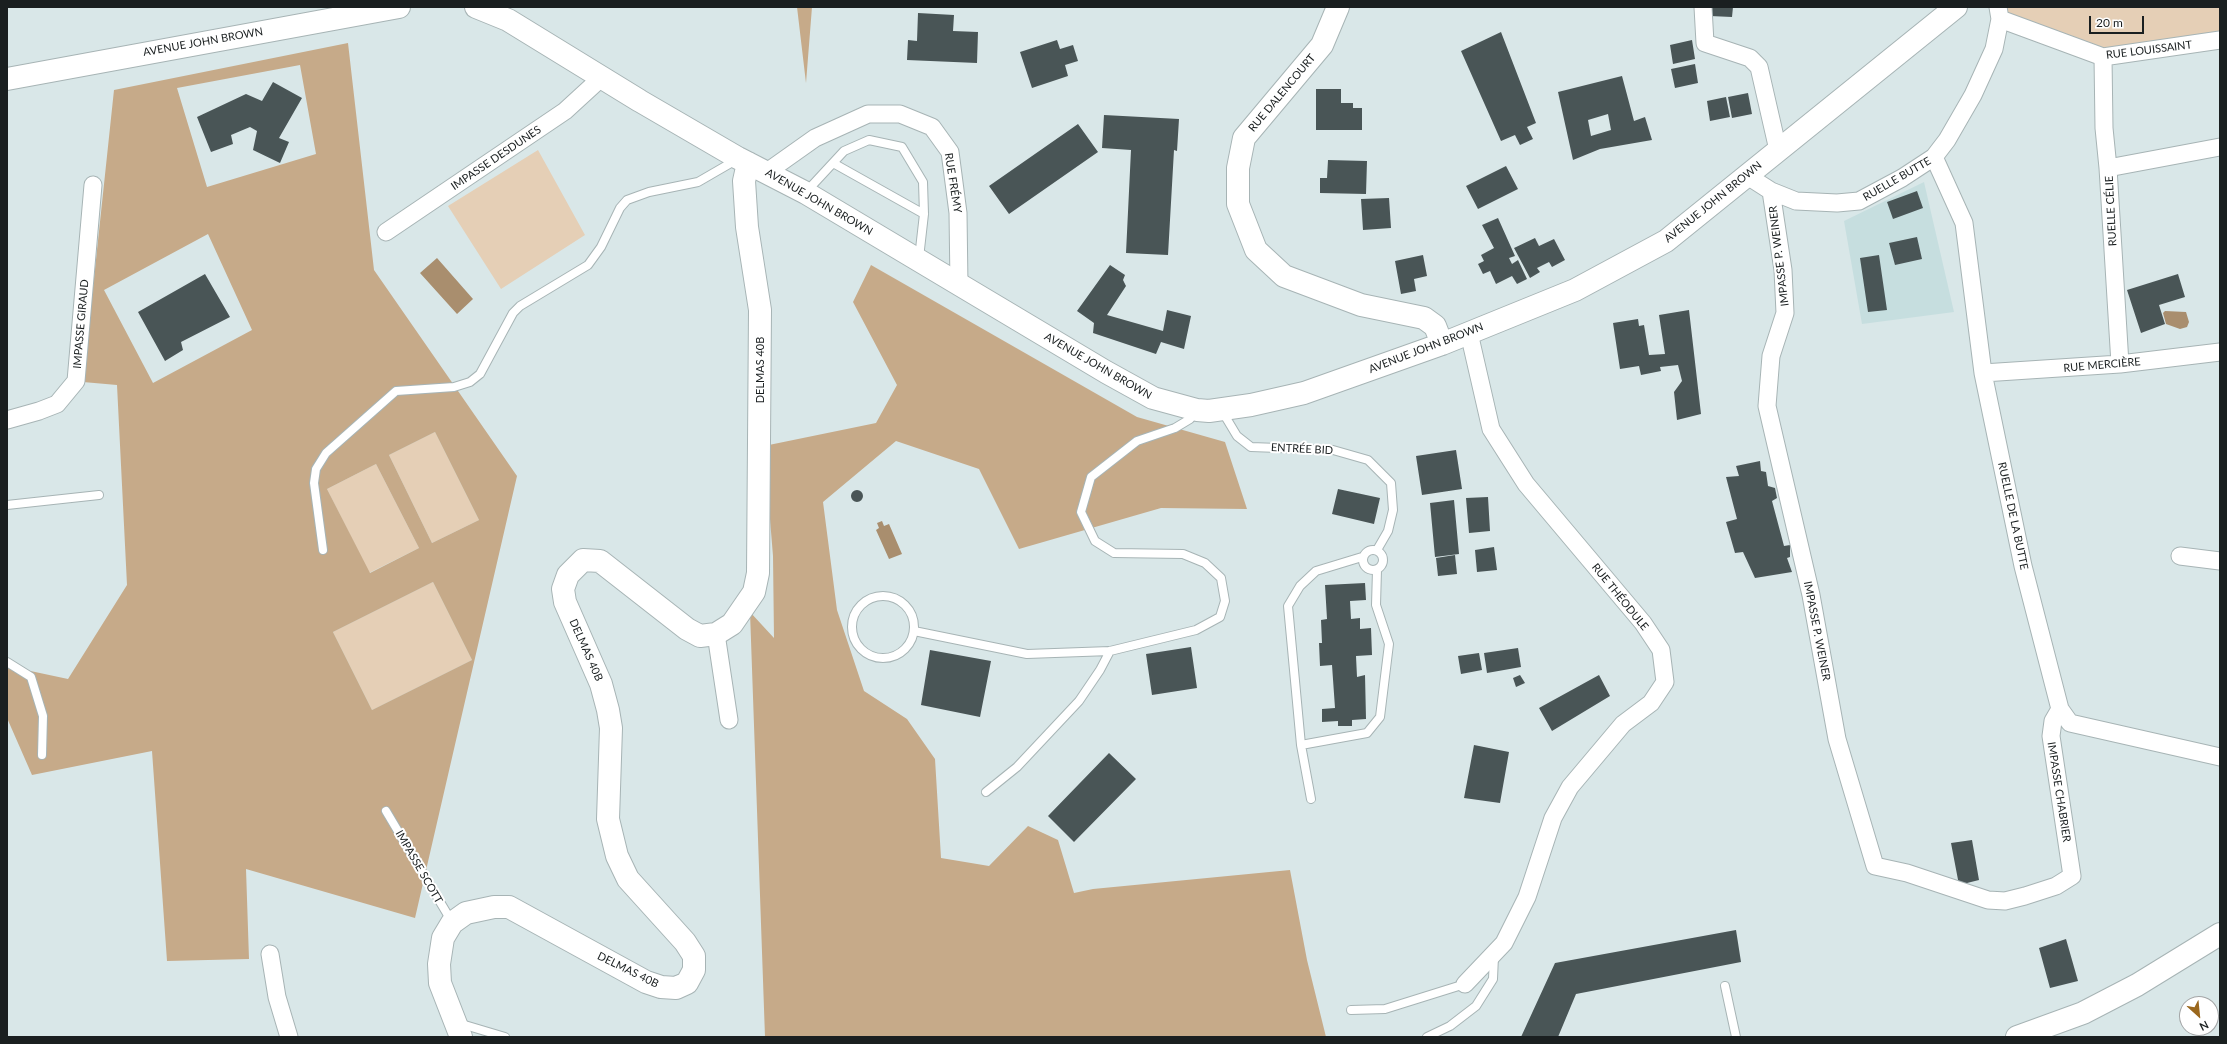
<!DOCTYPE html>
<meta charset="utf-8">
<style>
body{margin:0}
#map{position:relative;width:2227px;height:1044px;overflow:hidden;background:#d9e7e8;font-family:Lato,sans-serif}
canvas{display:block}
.frame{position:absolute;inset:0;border:8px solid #1a1f20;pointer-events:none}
.north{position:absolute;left:2179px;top:996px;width:40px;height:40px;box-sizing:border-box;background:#fff;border:1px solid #a3a5a6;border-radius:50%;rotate:153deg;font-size:11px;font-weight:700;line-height:16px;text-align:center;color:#1a1f20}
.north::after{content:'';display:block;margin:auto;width:14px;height:18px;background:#9a671d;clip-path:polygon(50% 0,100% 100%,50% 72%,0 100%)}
.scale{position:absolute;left:2089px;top:16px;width:55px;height:18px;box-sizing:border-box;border:2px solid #1a1f20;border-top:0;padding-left:5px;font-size:12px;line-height:14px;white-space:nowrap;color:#1a1f20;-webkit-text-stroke:3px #fff;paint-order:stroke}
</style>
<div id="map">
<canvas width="2227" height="1044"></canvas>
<div class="frame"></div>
<div class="north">N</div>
<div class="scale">20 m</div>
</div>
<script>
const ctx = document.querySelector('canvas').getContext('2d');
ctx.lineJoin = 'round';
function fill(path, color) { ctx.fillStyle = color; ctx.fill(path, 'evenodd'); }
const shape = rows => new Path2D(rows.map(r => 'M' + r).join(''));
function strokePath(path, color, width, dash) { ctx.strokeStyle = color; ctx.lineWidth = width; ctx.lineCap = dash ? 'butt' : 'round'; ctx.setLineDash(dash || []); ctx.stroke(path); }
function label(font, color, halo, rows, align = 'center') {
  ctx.font = font + ' Lato,sans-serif'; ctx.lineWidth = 4; ctx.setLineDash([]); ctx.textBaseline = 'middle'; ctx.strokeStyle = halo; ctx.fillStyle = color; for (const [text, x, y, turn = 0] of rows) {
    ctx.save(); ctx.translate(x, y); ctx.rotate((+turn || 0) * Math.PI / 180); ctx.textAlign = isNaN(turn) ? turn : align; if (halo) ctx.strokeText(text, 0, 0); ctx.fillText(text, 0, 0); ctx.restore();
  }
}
const built = shape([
 [1924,182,1954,312,1862,324,1844,221]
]);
const green = shape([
 [2005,7,2220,7,2220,39,2103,57,2011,27],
 [538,150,585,235,501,289,448,206],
 [435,432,479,520,432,543,389,455],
 [376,464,419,548,369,573,327,489],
 [433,582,472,660,372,710,333,632]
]);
const forest = shape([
 [797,7,812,7,806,83],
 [348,43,374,270,517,476,415,918,246,869,249,959,167,961,152,751,32,775,7,718,7,666,68,679,127,585,117,385,83,382,114,90],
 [300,65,316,154,207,187,177,88],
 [208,234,252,330,153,383,104,290],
 [435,432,479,520,432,543,389,455],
 [376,464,419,548,370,573,327,489],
 [433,582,472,660,372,710,333,632],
 [871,265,1137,417,1225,442,1247,509,1161,508,1019,549,979,469,896,441,823,502,837,610,864,691,907,719,935,759,941,858,989,866,1028,826,1058,840,1074,893,1093,889,1290,870,1307,960,1326,1037,765,1037,750,612,774,638,773,556,764,446,876,423,897,385,853,302]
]);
const water = shape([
 [437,258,473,299,457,314,420,273],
 [2165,311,2186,312,2189,322,2187,327,2180,329,2166,324,2163,313],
 [882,521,884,526,889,524,902,554,889,559,876,530,879,528,877,523]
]);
const building = shape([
 [1710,7,1733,7,1732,17,1710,16],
 [918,13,954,15,953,31,978,32,977,63,907,60,908,40,917,41],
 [1501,32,1536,123,1527,127,1533,139,1520,145,1515,135,1501,141,1461,51],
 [1057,40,1060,49,1073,45,1078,61,1065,65,1068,76,1032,88,1020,52],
 [1692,40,1695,59,1673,64,1670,45],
 [1695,64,1698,83,1675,88,1671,69],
 [1622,76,1634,121,1645,117,1652,140,1600,149,1573,160,1558,92],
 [1608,114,1611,130,1591,136,1588,120],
 [273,82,302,98,279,138,289,142,280,163,253,150,257,131,250,127,231,135,233,144,211,152,197,117,246,94,262,101],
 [1316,89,1341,89,1341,103,1353,103,1353,108,1362,108,1362,130,1316,130],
 [1748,93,1752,114,1732,118,1728,97],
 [1726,97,1730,117,1710,121,1707,101],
 [1104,115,1179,119,1177,151,1174,150,1168,255,1126,253,1131,150,1102,148],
 [1078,124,1098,152,1009,214,989,186],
 [1328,160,1367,161,1366,194,1320,193,1320,178,1327,178],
 [1506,166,1518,189,1478,209,1466,186],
 [1917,191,1923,208,1893,219,1887,202],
 [1389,198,1391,228,1363,230,1361,199],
 [1498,218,1515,256,1509,258,1512,264,1518,260,1527,279,1517,284,1512,276,1496,284,1490,271,1483,274,1478,264,1484,261,1481,255,1494,248,1482,225],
 [1917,237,1922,259,1895,265,1889,243],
 [1535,238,1539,246,1554,239,1565,260,1552,267,1549,262,1537,268,1540,272,1530,278,1514,248],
 [1423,255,1427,276,1414,279,1416,291,1401,294,1395,261],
 [1879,255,1887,310,1868,312,1860,258],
 [1110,265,1125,275,1123,280,1126,286,1107,315,1163,331,1167,310,1191,316,1184,349,1161,342,1156,354,1093,333,1094,323,1077,311],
 [205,274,230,317,181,342,183,350,165,361,138,312],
 [2178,274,2185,297,2159,305,2165,324,2141,333,2127,290],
 [1689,310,1701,414,1677,420,1674,392,1682,381,1678,365,1660,367,1661,371,1641,375,1639,366,1620,369,1613,323,1638,319,1639,326,1644,325,1649,355,1665,354,1659,315],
 [1456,450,1462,489,1422,495,1416,456],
 [1760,461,1761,471,1766,472,1768,486,1775,488,1777,498,1772,501,1784,546,1790,545,1790,557,1787,558,1792,572,1755,578,1743,552,1735,553,1726,522,1737,519,1726,477,1739,476,1736,466],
 [1338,489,1380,498,1374,524,1332,514],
 '851 496a6 6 0 1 1 12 0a6 6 0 1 1-12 0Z',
 [1488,497,1490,531,1469,533,1466,498],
 [1454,500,1459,554,1435,557,1430,503],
 [1494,547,1497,570,1477,572,1475,550],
 [1455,555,1457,574,1438,576,1436,558],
 [1365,583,1366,600,1350,601,1351,619,1360,618,1360,629,1371,628,1372,655,1356,656,1357,677,1365,675,1366,719,1352,720,1352,726,1338,726,1338,721,1322,722,1322,709,1335,708,1332,665,1320,666,1319,643,1322,643,1321,620,1327,619,1325,585],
 [1191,647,1197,688,1152,695,1146,654],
 [1518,648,1521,667,1487,673,1484,653],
 [930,650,991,661,980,717,921,705],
 [1479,653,1482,670,1461,674,1458,656],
 [1520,675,1525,683,1516,687,1513,678],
 [1599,675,1610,696,1552,731,1539,708],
 [1474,745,1509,752,1500,803,1464,798],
 [1109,753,1136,779,1074,842,1048,816],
 [1972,840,1979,880,1959,885,1951,843],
 [1736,930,1741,962,1576,994,1558,1037,1521,1037,1555,963],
 [2066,939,2078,981,2050,988,2039,948]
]);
const lane = shape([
 [833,163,924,214],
 [806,192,844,151,869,140,902,147,923,182,924,214,919,258],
 [1222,411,1237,436,1251,447,1333,450,1368,460,1391,483,1393,510,1388,531,1377,550],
 [7,505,99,495],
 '1363 560a10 10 0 1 1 20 0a10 10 0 1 1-20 0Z',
 [323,550,314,483,316,469,326,453,396,391,454,387,470,382,480,374,513,313,520,306,588,265,601,247,620,208,627,200,649,192,698,182,736,160],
 '852 627a31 31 0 1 1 62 0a31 31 0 1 1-62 0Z',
 [914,631,1027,654,1110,651,1196,630,1220,617,1225,601,1221,578,1205,563,1183,554,1114,553,1095,541,1081,512,1091,477,1137,441,1175,428,1190,419,1196,412],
 [7,662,31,677,43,716,42,755],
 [1301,745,1367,733,1380,717,1389,644,1376,605,1377,570],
 [986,792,1017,767,1079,701,1100,670,1110,651],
 [1311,799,1301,745,1288,606,1300,586,1316,571,1362,557],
 [386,811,452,922],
 [1725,986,1736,1037],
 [1351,1010,1385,1009,1465,984],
 [458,1023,505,1037],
 [1427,1037,1450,1026,1476,1006,1493,979,1494,956]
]);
const street = shape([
 [1703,7,1705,43,1750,58,1759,67,1778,150],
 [2000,19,2103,57,2220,40],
 [2103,57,2104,128,2108,168,2120,364],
 [1934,157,1964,223,1983,373,2023,566,2060,709,2070,723,2220,757],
 [2108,168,2220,147],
 [767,172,815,138,868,114,900,114,932,127,950,152,958,213,959,285],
 [1746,175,1771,191,1796,201,1837,203,1859,201,1902,178,1934,157,1947,140,1973,95,1994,49,2000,19,1998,7],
 [1771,191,1783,270,1785,313,1771,356,1767,406,1811,595,1837,739,1875,866,1907,873,1988,900,2005,901,2025,896,2056,886,2072,876,2051,736,2053,721,2060,709],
 [386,232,565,111,601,78],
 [1983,373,2120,364,2220,352],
 [7,420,39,411,57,404,76,381,93,185],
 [2180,556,2220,561],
 [716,634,729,720],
 [270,954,277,997,289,1037],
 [1465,984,1504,943,1527,897,1553,818,1570,787,1623,724,1651,703,1665,682,1661,650,1643,623,1526,484,1491,429,1469,333]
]);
const secondary = shape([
 [476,7,508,20,640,101,738,158,806,193,1106,372,1153,398,1197,410,1209,411,1251,405,1304,393,1442,344,1575,290,1666,241,1956,7],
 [1338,7,1322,45,1244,138,1238,168,1238,204,1256,250,1284,276,1361,305,1424,318,1435,326,1442,344],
 [7,79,399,7],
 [461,1037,440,983,439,964,443,938,452,923,466,913,494,907,509,907,646,982,661,987,676,988,687,983,694,970,694,956,685,942,628,879,617,856,608,819,611,728,608,710,601,684,565,602,563,589,568,575,583,560,600,561,687,629,700,636,716,634,732,624,754,592,758,573,760,310,747,227,744,181,748,163],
 [2017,1037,2083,1013,2137,985,2220,934]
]);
const streetNames = [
 ["AVENUE JOHN BROWN",203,42,-10],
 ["RUE LOUISSAINT",2149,50,-7],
 ["RUE DALENCOURT",1282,93,-50],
 ["IMPASSE DESDUNES",496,158,-34],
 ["RUELLE BUTTE",1897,179,-30],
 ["RUE FRÉMY",953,183,81],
 ["AVENUE JOHN BROWN",819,202,30],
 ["AVENUE JOHN BROWN",1713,202,-39],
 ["RUELLE CÉLIE",2111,211,-93],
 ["IMPASSE P. WEINER",1779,256,-97],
 ["IMPASSE GIRAUD",81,324,-85],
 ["AVENUE JOHN BROWN",1426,348,-21],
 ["RUE MERCIÈRE",2102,365,-5],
 ["AVENUE JOHN BROWN",1098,366,30],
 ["DELMAS 40B",760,370,-90],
 ["ENTRÉE BID",1302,449,3],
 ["RUELLE DE LA BUTTE",2013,516,78],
 ["RUE THÉODULE",1620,597,51],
 ["IMPASSE P. WEINER",1817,631,79],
 ["DELMAS 40B",586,650,66],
 ["IMPASSE CHABRIER",2059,792,81],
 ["IMPASSE SCOTT",419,867,60],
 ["DELMAS 40B",628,970,26]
];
fill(built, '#c6dedf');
fill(green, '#e5cfb6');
fill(forest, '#c6aa89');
fill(water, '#a98e6e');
fill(building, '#495556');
strokePath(lane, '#a7b4b5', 10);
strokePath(street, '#a7b4b5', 19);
strokePath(secondary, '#a7b4b5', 24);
strokePath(lane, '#fff', 8);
strokePath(street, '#fff', 17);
strokePath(secondary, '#fff', 22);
label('11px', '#1a1f20', '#fff', streetNames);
</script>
